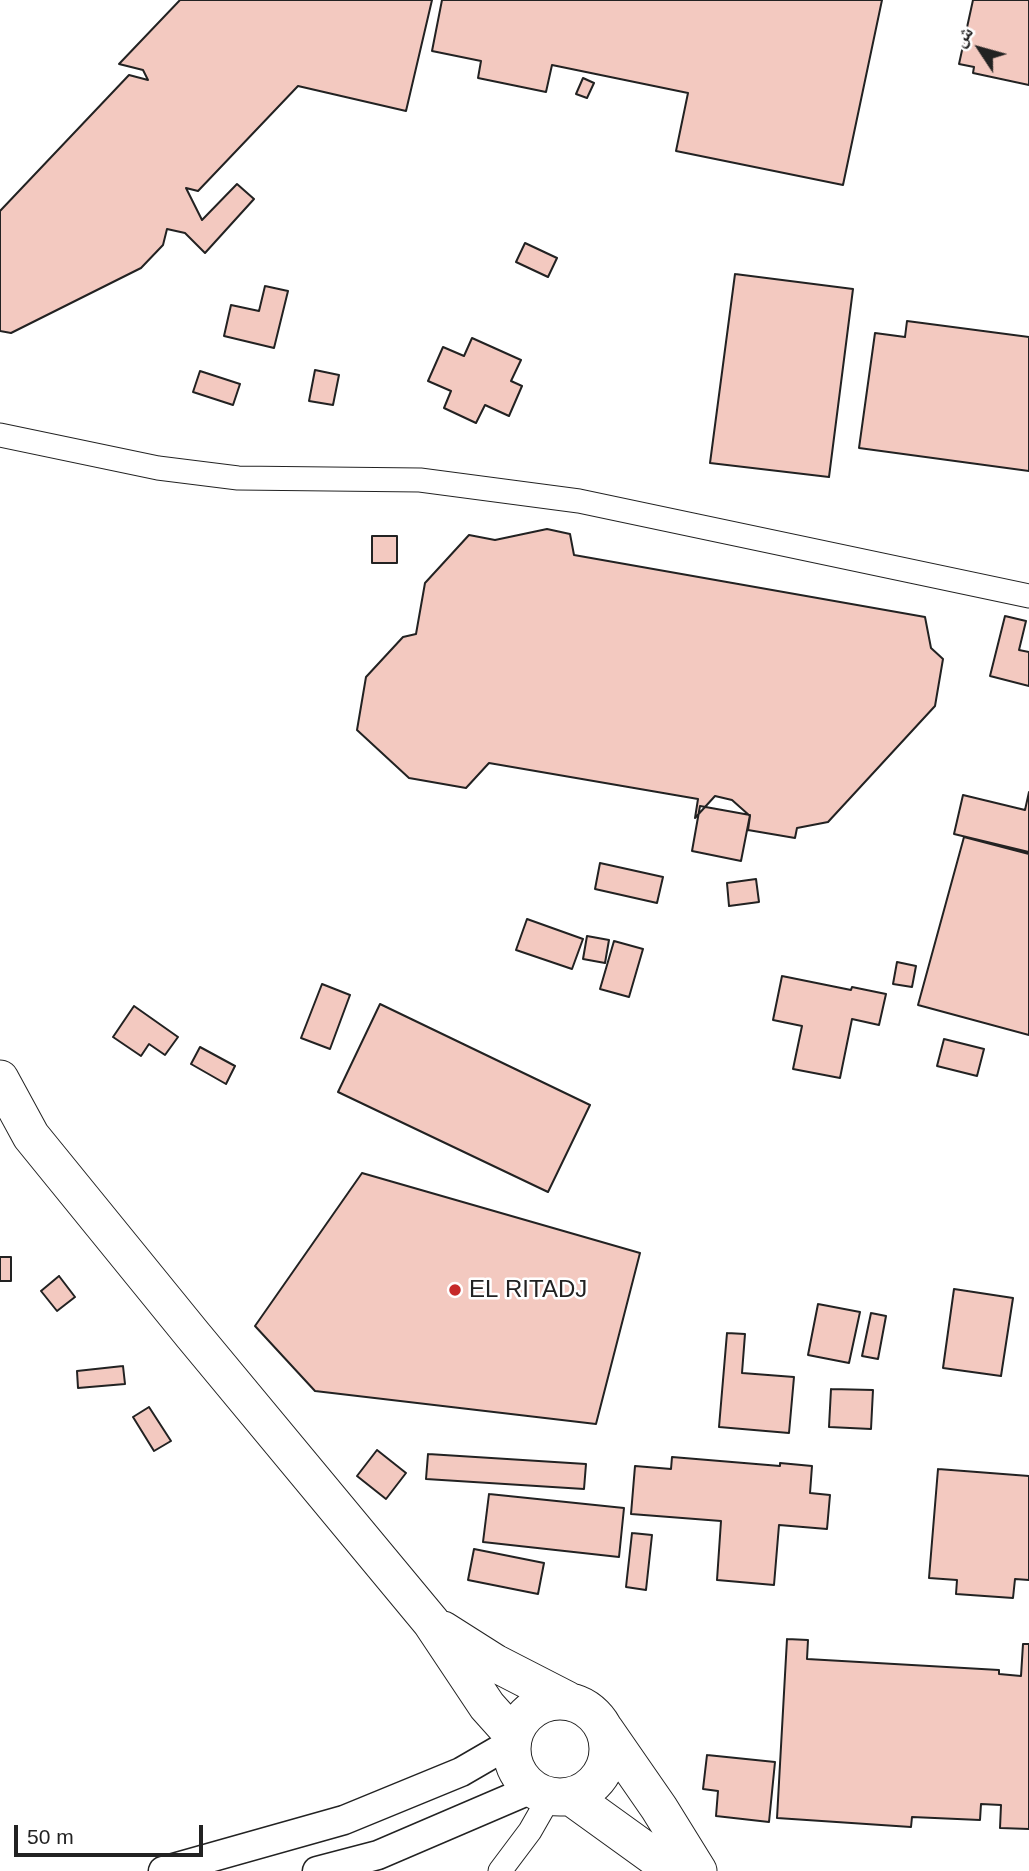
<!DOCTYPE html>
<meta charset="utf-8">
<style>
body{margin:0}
#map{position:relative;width:1029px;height:1871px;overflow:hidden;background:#fff;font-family:Arial,"Noto Naskh Arabic",sans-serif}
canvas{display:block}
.north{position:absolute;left:945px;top:14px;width:70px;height:70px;-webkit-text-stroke:5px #fff;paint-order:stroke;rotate:306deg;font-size:19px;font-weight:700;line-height:28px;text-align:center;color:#222}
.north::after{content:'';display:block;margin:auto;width:24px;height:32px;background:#222;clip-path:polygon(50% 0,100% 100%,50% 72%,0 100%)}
.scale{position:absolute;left:14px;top:1825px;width:189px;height:32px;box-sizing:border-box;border:4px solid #222;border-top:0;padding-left:9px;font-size:21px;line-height:24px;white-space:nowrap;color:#222;-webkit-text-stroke:5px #fff;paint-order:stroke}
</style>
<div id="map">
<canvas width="1029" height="1871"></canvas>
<div class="north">ش</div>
<div class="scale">50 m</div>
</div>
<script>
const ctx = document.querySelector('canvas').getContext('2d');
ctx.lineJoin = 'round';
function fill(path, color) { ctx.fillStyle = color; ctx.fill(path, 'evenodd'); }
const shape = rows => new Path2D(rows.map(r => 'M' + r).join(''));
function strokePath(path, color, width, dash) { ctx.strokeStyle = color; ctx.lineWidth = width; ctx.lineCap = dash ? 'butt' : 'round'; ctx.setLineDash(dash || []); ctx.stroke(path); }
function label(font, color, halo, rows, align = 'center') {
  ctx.font = font + ' Arial,sans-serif'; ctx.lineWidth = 5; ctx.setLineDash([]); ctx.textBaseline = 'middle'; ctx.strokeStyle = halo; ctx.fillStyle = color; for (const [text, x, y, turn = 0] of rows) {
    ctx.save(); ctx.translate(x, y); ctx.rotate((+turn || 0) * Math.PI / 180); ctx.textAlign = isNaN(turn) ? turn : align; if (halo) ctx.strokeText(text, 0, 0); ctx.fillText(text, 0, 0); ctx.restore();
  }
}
const building = shape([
 [180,0,432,0,406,111,298,86,198,191,186,188,202,220,237,184,254,199,205,253,185,233,167,229,163,245,141,268,11,333,0,331,0,211,129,75,148,80,143,70,119,64,180,0],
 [442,0,882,0,843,185,676,151,688,93,552,65,546,92,478,78,481,61,432,51,442,0],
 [973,0,1029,0,1029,85,973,73,974,67,959,64,973,0],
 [583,78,594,83,587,98,576,94,583,78],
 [525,243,557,258,548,277,516,262,525,243],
 [735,274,853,289,829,477,710,463,735,274],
 [265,286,288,291,274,348,224,336,231,305,259,311,265,286],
 [907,321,1029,337,1029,471,859,448,875,333,905,337,907,321],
 [472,338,521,360,511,381,522,386,509,416,485,405,476,423,444,408,451,391,428,381,443,347,464,356,472,338],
 [315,370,339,375,333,405,309,401,315,370],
 [200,371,240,384,233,405,193,392,200,371],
 [547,529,570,534,574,555,925,617,931,648,943,659,935,706,828,822,797,828,795,838,748,830,750,816,732,800,715,796,695,818,698,799,489,763,466,788,409,778,357,730,366,677,403,637,416,634,425,583,469,535,495,540,547,529],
 [372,536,397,536,397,563,372,563,372,536],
 [1005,616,1026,621,1019,650,1029,652,1029,686,990,676,1005,616],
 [1029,792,1029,852,954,834,963,795,1025,810,1029,792],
 [700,806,750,815,741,861,692,851,700,806],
 [964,837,1029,854,1029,1035,918,1005,964,837],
 [600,863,663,877,657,903,595,889,600,863],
 [756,879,759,902,729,906,727,883,756,879],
 [527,919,583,939,572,969,516,950,527,919],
 [587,936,609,940,605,963,583,959,587,936],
 [614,941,643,949,629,997,600,989,614,941],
 [897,962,916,966,912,987,893,984,897,962],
 [782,976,851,990,852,987,886,994,879,1025,852,1019,840,1078,793,1069,802,1026,773,1020,782,976],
 [322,984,350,995,330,1049,301,1038,322,984],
 [380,1004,590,1105,548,1192,338,1092,380,1004],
 [134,1006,178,1037,165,1055,149,1044,141,1056,113,1037,134,1006],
 [944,1039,984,1049,977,1076,937,1066,944,1039],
 [200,1047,235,1066,226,1084,191,1064,200,1047],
 [362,1173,640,1253,596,1424,315,1391,255,1326,362,1173],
 [0,1257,11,1257,11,1281,0,1281,0,1257],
 [59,1276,75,1297,57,1311,41,1291,59,1276],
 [954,1289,1013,1298,1001,1376,943,1368,954,1289],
 [818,1304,860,1312,849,1363,808,1355,818,1304],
 [871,1313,886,1316,878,1359,862,1356,871,1313],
 [727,1333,745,1334,742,1373,794,1377,789,1433,719,1427,727,1333],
 [123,1366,125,1384,78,1388,77,1371,123,1366],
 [831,1389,873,1390,871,1429,829,1427,831,1389],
 [149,1407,171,1441,154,1451,133,1417,149,1407],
 [377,1450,406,1473,386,1499,357,1476,377,1450],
 [428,1454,586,1464,584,1489,426,1479,428,1454],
 [672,1457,780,1466,780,1463,812,1466,810,1493,830,1495,827,1529,779,1525,774,1585,717,1580,721,1521,631,1514,635,1466,671,1469,672,1457],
 [938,1469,1029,1476,1029,1580,1015,1579,1013,1598,956,1594,957,1580,929,1578,938,1469],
 [489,1494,624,1508,619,1557,483,1542,489,1494],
 [632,1533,652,1535,646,1590,626,1587,632,1533],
 [474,1549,544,1563,538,1594,468,1580,474,1549],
 [787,1639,808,1640,807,1659,999,1670,999,1674,1021,1676,1023,1644,1029,1644,1029,1829,1000,1828,1001,1805,981,1804,980,1820,912,1817,911,1827,777,1818,787,1639],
 [707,1755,775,1762,769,1822,716,1816,718,1791,703,1789,707,1755]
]);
const minor = shape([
 [0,435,158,468,238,478,420,480,579,501,1029,596],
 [500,1871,530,1831,550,1796]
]);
const tertiary = shape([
 [163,1871,344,1820,461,1772,511,1743],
 [317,1871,378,1855,532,1789]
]);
const primary = shape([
 [0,1079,31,1136,192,1334,431,1622,487,1706,513,1735],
 [443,1630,495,1663,567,1700],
 '512 1749a48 48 0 1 1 96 0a48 48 0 1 1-96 0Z',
 [605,1730,659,1808,698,1871],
 [570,1796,674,1871]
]);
const markers = [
 [455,1290,7,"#c62828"]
];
const poiNames = [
 ["EL RITADJ",469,1290]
];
fill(building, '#f3c9c0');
strokePath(building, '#222', 2);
strokePath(minor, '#222', 25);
strokePath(tertiary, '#222', 31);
strokePath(primary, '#222', 39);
strokePath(minor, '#fff', 23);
strokePath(tertiary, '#fff', 28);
strokePath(primary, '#fff', 37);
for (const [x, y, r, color] of markers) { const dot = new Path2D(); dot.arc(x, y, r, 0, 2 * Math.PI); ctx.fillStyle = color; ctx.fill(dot); strokePath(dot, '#fff', 2.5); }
label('24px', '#222', '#fff', poiNames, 'left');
</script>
